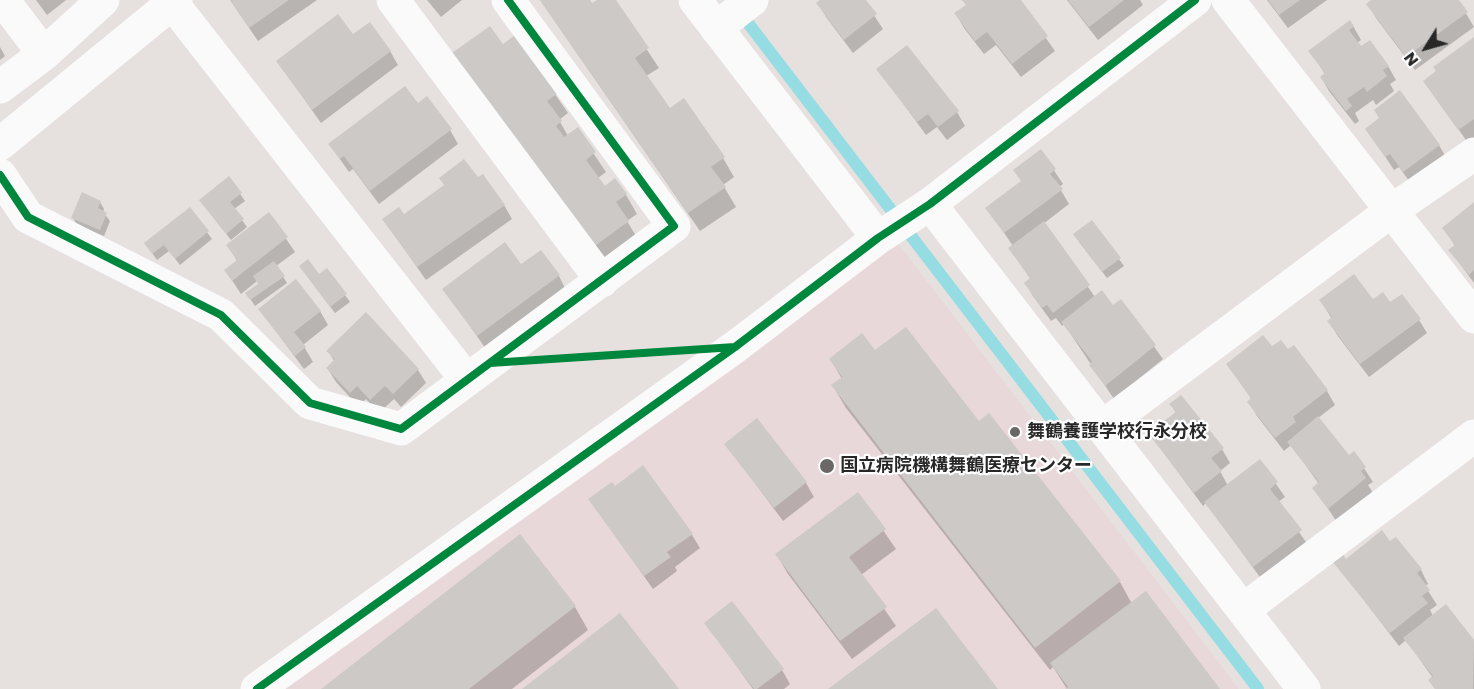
<!DOCTYPE html>
<meta charset="utf-8">
<style>
body{margin:0}
#map{position:relative;width:1474px;height:689px;overflow:hidden;background:#e6e1de;font-family:Poppins,sans-serif}
canvas{display:block}
.north{position:absolute;left:1396px;top:18px;width:60px;height:60px;-webkit-text-stroke:4px #fff;paint-order:stroke;rotate:233deg;font-size:16px;font-weight:700;line-height:24px;text-align:center;color:#272727}
.north::after{content:'';display:block;margin:auto;width:21px;height:27px;background:#272727;clip-path:polygon(50% 0,100% 100%,50% 72%,0 100%)}
</style>
<div id="map">
<canvas width="1474" height="689"></canvas>
<div class="north">N</div>
</div>
<script>
const ctx = document.querySelector('canvas').getContext('2d');
ctx.lineJoin = 'round';
function fill(path, color) { ctx.fillStyle = color; ctx.fill(path, 'evenodd'); }
const shape = rows => new Path2D(rows.map(r => 'M' + r).join(''));
function strokePath(path, color, width, dash) { ctx.strokeStyle = color; ctx.lineWidth = width; ctx.lineCap = dash ? 'butt' : 'round'; ctx.setLineDash(dash || []); ctx.stroke(path); }
function label(font, color, halo, rows, align = 'center') {
  ctx.font = font + ' Poppins,"Noto Sans JP",sans-serif'; ctx.lineWidth = 4.5; ctx.setLineDash([]); ctx.textBaseline = 'middle'; ctx.strokeStyle = halo; ctx.fillStyle = color; for (const [text, x, y, turn = 0] of rows) {
    ctx.save(); ctx.translate(x, y); ctx.rotate((+turn || 0) * Math.PI / 180); ctx.textAlign = isNaN(turn) ? turn : align; if (halo) ctx.strokeText(text, 0, 0); ctx.fillText(text, 0, 0); ctx.restore();
  }
}
const medical = shape([
 [897,242,1239,689,275,689]
]);
const shadow = shape([
 [36,0,66,0,47,15],
 [230,0,317,0,258,41],
 [427,0,462,0,441,17],
 [540,0,588,0,592,5,599,0,614,0,659,68,646,76,670,110,723,158,734,177,723,185,736,207,700,231],
 [822,0,864,0,883,29,853,53,826,17,818,3],
 [964,0,1019,0,1055,51,1021,77,996,45,984,54,964,28,956,14,967,6],
 [1067,0,1140,0,1143,5,1098,40],
 [1267,0,1327,0,1288,28],
 [1373,0,1458,0,1474,27,1415,70,1376,18,1368,4],
 [1353,26,1361,40,1357,43,1388,66,1396,80,1390,84,1394,91,1376,105,1373,100,1355,113,1359,121,1355,124,1329,91,1321,77,1325,74,1310,51],
 [353,36,390,51,398,65,321,123,278,62],
 [515,37,568,113,559,120,568,136,577,129,606,172,598,178,605,188,626,195,637,214,627,221,639,241,607,264,465,73],
 [1474,39,1474,138,1468,143,1425,81],
 [0,47,5,56,0,60],
 [878,69,957,112,965,126,947,140,937,127,926,135],
 [417,105,450,130,458,144,379,204,353,169,349,172,330,145],
 [1367,129,1439,145,1447,159,1412,185,1399,167,1394,170],
 [1041,151,1063,184,1059,187,1069,204,1043,224,1095,297,1113,307,1121,301,1163,359,1114,399,1064,324,1062,326,1056,318,1051,321,1033,296,1026,284,1031,280,1010,248,1013,246,987,208,1022,182],
 [229,178,245,201,234,209,247,227,231,240,201,201],
 [100,202,104,209,103,212,110,221,104,236,77,225,73,218],
 [1474,204,1474,283,1450,250,1455,246,1444,228],
 [504,205,512,219,426,280,384,220],
 [190,209,212,239,180,265,169,251,157,260,150,250],
 [269,214,295,252,276,266,287,283,255,306,247,294,260,285,257,281,241,294,226,271,237,261,228,245],
 [1092,222,1124,266,1107,278,1079,242],
 [521,267,559,276,566,290,486,349,444,289],
 [327,271,350,302,335,313,305,273,319,276],
 [1321,301,1390,304,1419,320,1427,333,1369,377,1337,335,1329,321,1332,319],
 [260,310,320,311,328,325,303,345,313,362,304,369],
 [1272,349,1327,391,1335,405,1318,418,1349,457,1354,453,1373,482,1368,485,1373,493,1337,522,1314,488,1319,484,1291,445,1284,451,1257,416,1249,402,1252,400,1228,364],
 [328,351,418,370,426,383,401,407,394,399,379,413,366,399,358,406,336,382,328,369,335,362],
 [875,352,979,423,989,415,1120,582,1132,604,1218,689,1067,689,1053,667,1050,670,846,408,833,386,842,379,831,360],
 [1171,404,1222,449,1230,463,1220,471,1228,486,1260,461,1285,497,1278,502,1308,545,1262,580,1206,503,1203,506,1150,434,1176,413],
 [726,444,806,483,814,497,783,521],
 [858,494,896,549,861,575,896,626,852,659,788,574,777,555],
 [590,500,692,535,700,548,675,567,677,571,653,589],
 [520,536,575,607,588,630,512,689,323,689],
 [1390,544,1421,570,1428,584,1425,586,1437,605,1430,610,1433,616,1446,606,1474,642,1474,689,1435,689,1433,678,1406,640,1399,646,1334,561,1345,561],
 [706,623,782,670,790,684,784,689,753,689]
]);
const stream = shape([
 [738,10,1258,689]
]);
const building = shape([
 [230,0,289,0,249,28],
 [540,0,590,0,592,3,597,0,616,0,649,48,635,58,670,108,684,98,725,157,711,167,726,187,688,213],
 [820,0,866,0,877,14,844,40,816,3],
 [962,0,1021,0,1048,36,1012,64,987,32,975,41,954,13,966,5],
 [1068,0,1124,0,1089,27],
 [1268,0,1300,0,1279,15],
 [1371,0,1459,0,1468,12,1406,57,1366,4],
 [338,14,353,34,370,22,391,51,312,110,276,61],
 [1350,20,1354,26,1349,30,1361,46,1370,40,1389,66,1383,70,1387,76,1367,92,1364,87,1347,99,1352,106,1346,111,1320,77,1325,73,1308,51],
 [490,26,503,44,515,35,558,93,547,101,562,121,556,126,564,137,578,127,596,152,586,160,605,186,615,178,627,194,616,202,629,221,595,246,452,53],
 [1474,37,1474,119,1458,130,1423,81,1436,71,1433,67],
 [907,45,959,111,938,127,928,114,917,122,876,69],
 [405,86,418,103,427,96,452,129,370,191,344,156,340,159,328,144],
 [1400,90,1440,145,1403,172,1390,154,1385,157,1365,129,1379,118,1374,110],
 [1041,149,1056,169,1050,174,1063,189,1004,233,985,208,1021,181,1013,170],
 [464,159,478,177,483,174,505,205,417,267,382,219,399,207,404,214,444,185,439,178],
 [229,176,242,193,230,202,244,219,226,234,199,200],
 [82,192,101,201,98,208,107,213,100,230,71,218],
 [1474,202,1474,270,1469,275,1448,250,1455,245,1442,228],
 [190,207,209,231,175,259,164,245,152,254,144,243],
 [269,212,288,237,232,281,224,270,237,260,226,245],
 [1092,220,1121,258,1102,272,1073,234],
 [1044,221,1090,285,1053,313,1047,305,1042,308,1024,283,1030,278,1008,248],
 [505,242,521,264,541,250,560,275,477,336,442,289],
 [308,259,319,274,327,268,347,294,330,307,299,266],
 [274,261,285,276,250,300,245,293,258,284,253,276],
 [1354,274,1373,299,1383,292,1390,302,1402,294,1421,319,1360,364,1327,321,1332,317,1319,300],
 [296,279,321,311,294,332,306,347,295,356,258,309],
 [1102,290,1113,305,1121,299,1156,345,1105,386,1089,365,1092,361,1061,322],
 [366,312,419,369,393,394,385,386,370,400,357,386,350,393,326,368,335,359,326,351],
 [906,327,979,421,989,413,1121,581,1035,648,831,385,842,377,829,359,862,333,875,350],
 [1263,335,1272,346,1281,340,1288,349,1294,345,1328,390,1293,417,1296,422,1275,438,1247,402,1251,398,1226,364],
 [1181,395,1224,448,1211,458,1222,471,1194,493,1148,433,1176,412,1169,404],
 [1318,416,1349,455,1354,451,1366,467,1361,471,1366,478,1328,509,1312,488,1319,482,1287,442],
 [757,418,807,482,774,508,724,444],
 [1260,459,1278,482,1270,489,1302,530,1253,567,1204,502],
 [643,465,693,534,667,552,671,557,644,576,588,499,612,482,615,486],
 [858,492,886,529,849,557,887,607,840,641,775,554],
 [1382,530,1390,541,1396,537,1422,569,1417,573,1430,590,1422,596,1428,603,1390,633,1332,561,1342,553,1346,559],
 [520,534,576,606,469,689,321,689],
 [1146,591,1220,689,1065,689,1068,687,1050,663],
 [732,601,784,669,757,689,754,689,704,623],
 [1446,604,1474,640,1473,689,1435,689,1428,680,1433,676,1403,638],
 [936,608,998,689,828,689],
 [620,613,679,689,522,689]
]);
const street = shape([
 [3,0,44,54],
 [393,0,602,281],
 [695,0,878,238],
 [1228,0,1474,317],
 [173,4,466,379],
 [716,28,752,0],
 [0,87,44,54,103,0],
 [0,144,176,0],
 [0,175,28,217,221,315,310,403,401,429,674,226,508,0],
 [930,204,1304,689],
 [1102,427,1391,211,1474,154],
 [1243,610,1474,436],
 [257,689,735,347,878,238,930,204,1195,0]
]);
const cycleway = shape([
 [0,175,28,217,221,315,310,403,401,429,674,226,508,0],
 [490,363,735,347],
 [257,689,735,347,878,238,930,204,1195,0]
]);
const markers = [
 [1015,432,6,"#6a6867"],
 [827,466,8,"#6a6867"]
];
const poiNames = [
 ["舞鶴養護学校行永分校",1027,432],
 ["国立病院機構舞鶴医療センター",840,466]
];
fill(medical, '#e8d8d9');
fill(shadow, '#0003');
strokePath(stream, '#95dde3', 12);
fill(building, '#ccc9c7');
strokePath(street, '#fbfafa', 33);
strokePath(cycleway, '#00873e', 8);
for (const [x, y, r, color] of markers) { const dot = new Path2D(); dot.arc(x, y, r, 0, 2 * Math.PI); ctx.fillStyle = color; ctx.fill(dot); strokePath(dot, '#fff', 2); }
label('bold 18px', '#272727', '#fff', poiNames, 'left');
</script>
